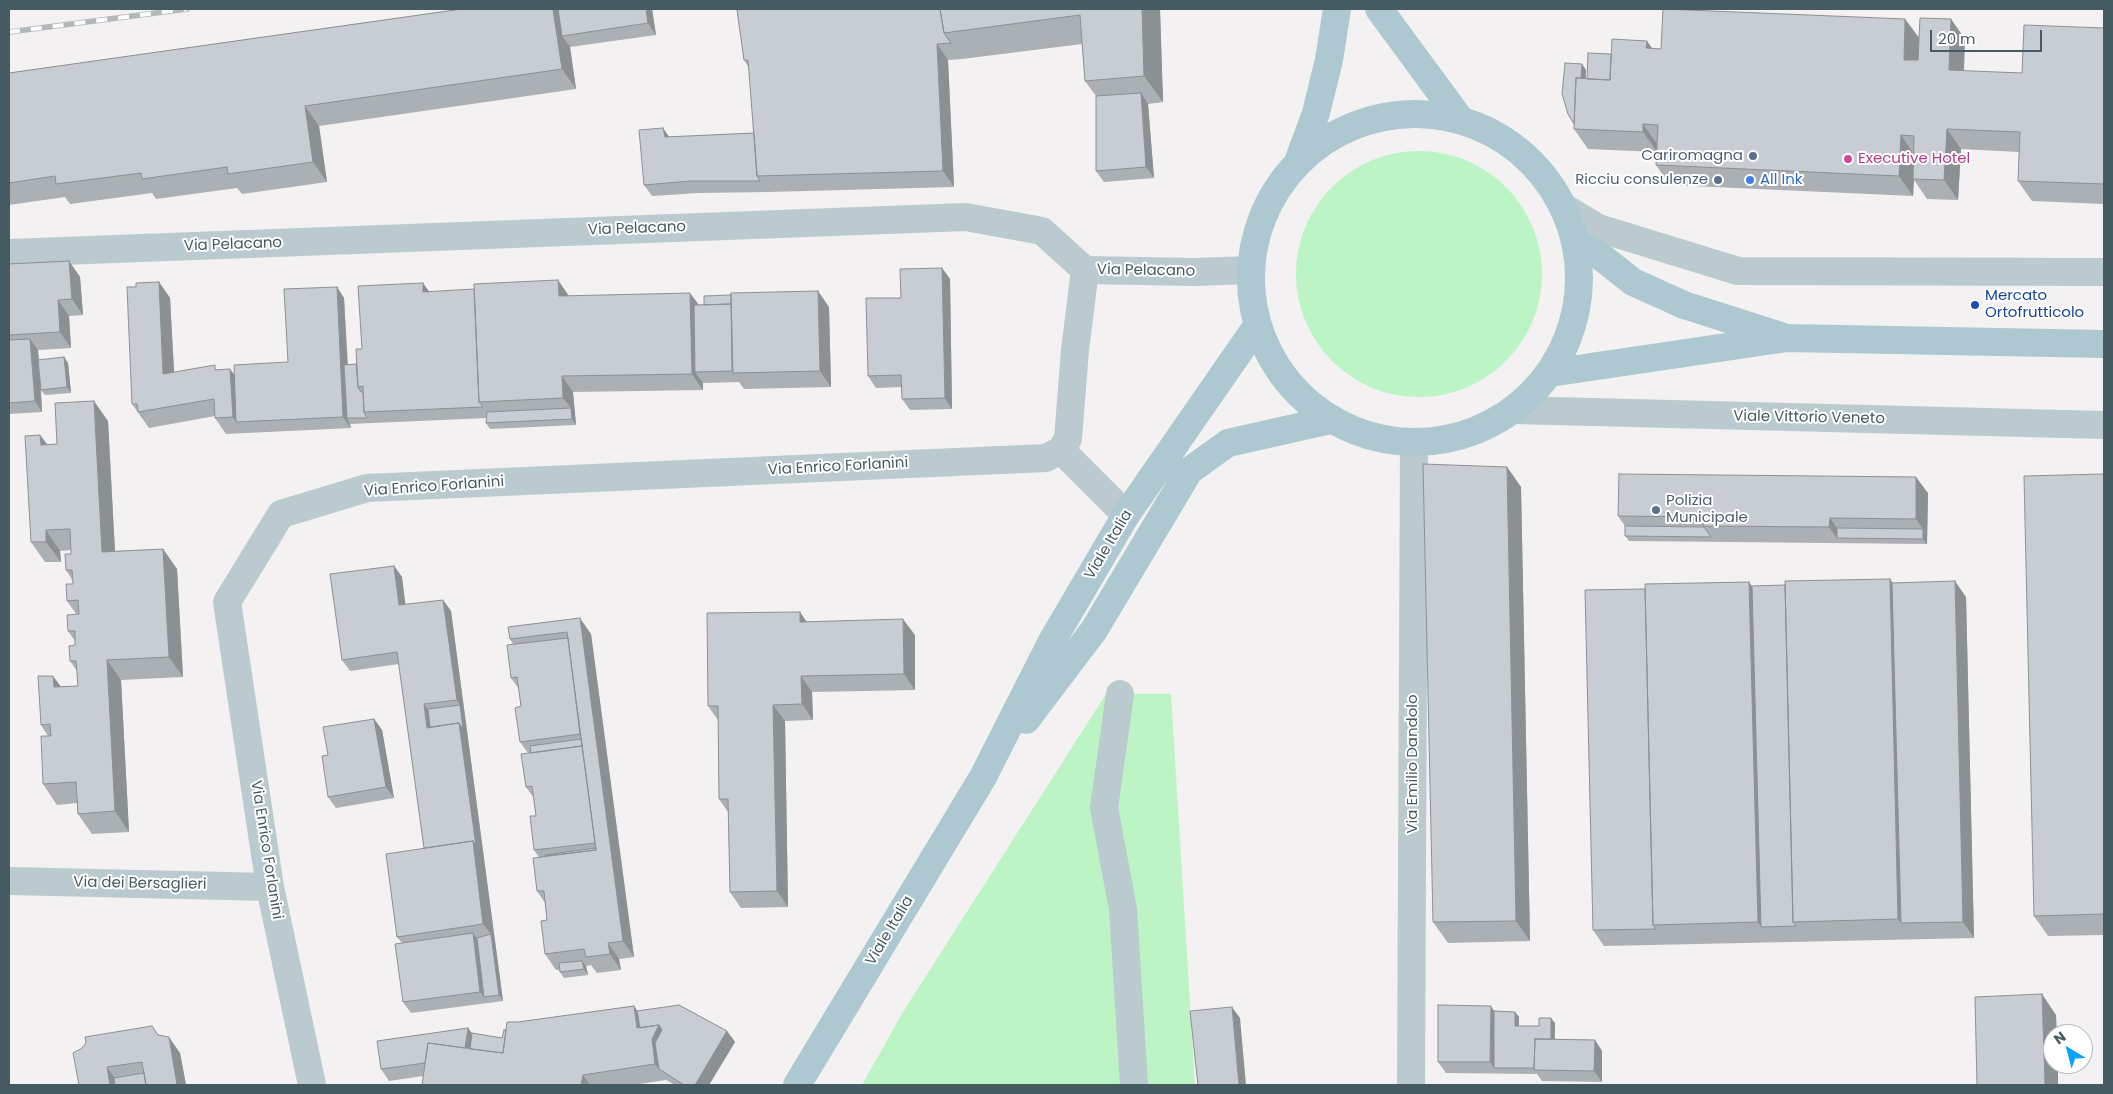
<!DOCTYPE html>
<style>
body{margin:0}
#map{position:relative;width:2113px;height:1094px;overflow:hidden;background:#f3f1f1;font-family:Poppins,sans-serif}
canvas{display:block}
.frame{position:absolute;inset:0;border:10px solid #465a61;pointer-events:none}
.north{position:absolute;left:2043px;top:1024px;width:50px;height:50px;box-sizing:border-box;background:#fff;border:1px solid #b5bdc0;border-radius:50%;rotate:323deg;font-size:14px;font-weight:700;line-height:20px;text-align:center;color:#465a61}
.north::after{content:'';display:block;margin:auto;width:18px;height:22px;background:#05a2f9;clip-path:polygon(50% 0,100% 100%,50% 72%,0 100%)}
.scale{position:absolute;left:1930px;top:30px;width:112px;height:22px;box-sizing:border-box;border:2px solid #465a61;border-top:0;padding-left:6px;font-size:15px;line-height:18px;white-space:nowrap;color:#465a61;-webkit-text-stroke:4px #fff;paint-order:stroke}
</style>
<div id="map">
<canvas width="2113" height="1094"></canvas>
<div class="frame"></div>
<div class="north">N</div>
<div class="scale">20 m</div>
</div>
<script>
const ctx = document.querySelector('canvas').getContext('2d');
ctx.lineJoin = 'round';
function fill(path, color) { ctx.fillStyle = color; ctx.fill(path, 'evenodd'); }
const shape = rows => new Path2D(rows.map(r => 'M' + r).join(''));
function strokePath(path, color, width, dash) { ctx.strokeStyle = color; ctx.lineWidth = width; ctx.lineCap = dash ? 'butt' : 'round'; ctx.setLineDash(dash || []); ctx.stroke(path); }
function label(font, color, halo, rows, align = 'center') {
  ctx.font = font + ' Poppins,sans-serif'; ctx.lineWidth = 4; ctx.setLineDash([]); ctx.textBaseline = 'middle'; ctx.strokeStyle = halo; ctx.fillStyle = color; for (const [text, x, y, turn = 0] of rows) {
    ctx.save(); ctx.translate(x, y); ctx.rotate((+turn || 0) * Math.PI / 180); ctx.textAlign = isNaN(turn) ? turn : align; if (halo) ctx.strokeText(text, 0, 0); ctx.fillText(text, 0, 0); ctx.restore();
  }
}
const green = shape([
 '1296 274a123 123 0 1 1 246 0a123 123 0 1 1-246 0Z',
 [1106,694,1171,694,1195,1085,862,1085,903,1012]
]);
const minor = shape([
 [1565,208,1598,228,1738,271,2104,272],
 [9,253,966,217,1042,231,1085,270,1195,272,1250,270],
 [1514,410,2104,425],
 [1061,450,1126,515],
 [1120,694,1104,808,1123,909,1134,1085],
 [9,881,270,887],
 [312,1085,270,887,227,602,281,514,367,488,1046,458,1061,450,1068,439,1075,350,1085,270],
 [1411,1085,1414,443]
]);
const major = shape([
 [1379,9,1460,119],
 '1251 278a164 164 0 1 1 328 0a164 164 0 1 1-328 0Z',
 [1298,162,1316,113,1329,60,1337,9],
 [1577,243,1600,256,1633,282,1684,305,1781,336],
 [1550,373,1787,338,2104,344],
 [1026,720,1094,630,1189,471,1228,443,1330,420],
 [797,1085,983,777,1052,641,1126,515,1257,326]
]);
const rail = shape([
 [9,32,187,9]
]);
const wall = shape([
 [462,9,652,9,656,35,570,47,576,89,319,126,327,182,242,194,237,188,156,199,152,193,70,204,65,197,9,205,9,73],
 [1160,9,1163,102,1148,104,1154,178,1104,182,1096,171,1096,96,1085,81,1082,44,962,59,948,60,954,187,768,192,698,193,652,196,644,185,663,128,669,137,754,133,749,68,744,60,737,10],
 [2104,28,2104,204,2032,201,2018,181,2019,152,1961,149,1958,200,1927,199,1914,180,1913,196,1670,185,1656,165,1657,152,1588,149,1574,129,1582,64,1586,70,1586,79,1587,79,1611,54,1653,49,1661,49,1919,38,1965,39,1964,71,2022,73],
 [69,261,80,277,83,315,69,316,71,348,38,350,39,360,64,357,68,363,71,393,45,395,41,390,41,387,42,412,9,414,9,264],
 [942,268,950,279,952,409,910,410,902,399,902,387,876,388,868,376,901,298],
 [159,282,170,298,174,372,230,369,234,375,288,362,337,287,344,298,348,364,356,364,362,349,429,292,569,296,698,305,829,307,831,387,744,389,739,382,703,383,703,390,573,392,576,425,490,429,486,423,487,418,350,424,351,428,226,434,215,418,215,416,149,428,132,404,136,287],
 [108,421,115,551,163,549,177,569,183,677,121,680,129,832,92,834,78,814,77,803,57,805,43,784,48,736,41,725,61,687,78,686,77,671,70,661,75,645,75,641,68,631,77,615,67,601,73,584,73,581,66,570,71,554,71,550,60,551,61,562,45,562,31,542,40,435,47,444,57,444],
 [1507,467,1521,487,1530,941,1448,943,1433,922],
 [2104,474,2104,935,2048,936,2034,916],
 [1928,493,1927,544,1629,541,1625,536,1625,526,1618,516],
 [394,566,402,577,405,605,443,600,451,611,503,1001,411,1013,403,1002,402,943,397,937,424,848,399,664,350,671,342,660],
 [1890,579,1892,583,1966,597,1974,938,1604,946,1593,930,1752,586,1785,585],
 [807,621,915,635,915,690,812,692,813,720,785,721,788,907,741,908,730,892,728,812,719,799,718,720,708,706],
 [508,627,591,634,634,957,619,959,621,970,597,973,591,965,586,966,588,975,564,978,560,972,560,970,556,970,545,954,547,920,545,903,537,891,539,857,534,850,536,816,534,798,526,787,528,753,520,742,521,706,519,689,511,678,513,644,510,639],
 [374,719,382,730,394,798,336,808,328,797,328,755],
 [634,1006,637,1011,727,1031,735,1042,709,1085,675,1085,666,1080,633,1085,422,1085,423,1076,389,1081,381,1069,468,1028,472,1033,502,1038,506,1030,518,1022],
 [1494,1011,1515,1012,1519,1017,1519,1026,1539,1026,1555,1023,1555,1039,1595,1040,1602,1051,1602,1082,1542,1081,1537,1074,1446,1073,1438,1062],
 [152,1026,159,1036,180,1053,186,1085,79,1085]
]);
const shadedWall = shape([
 [553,9,560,9,562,36,570,47,576,89,562,69],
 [646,9,652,9,656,35,648,23],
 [1142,9,1160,9,1163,102,1144,76],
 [1905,19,1920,39,1919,80,1904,60],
 [1951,19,1965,39,1963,90,1949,70],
 [1647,41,1661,61,1646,48],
 [937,44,948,60,954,187,943,171],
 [1582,64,1586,70,1584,98,1580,92],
 [1141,93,1148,104,1154,178,1146,167],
 [305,106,319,126,327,182,313,162],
 [1643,124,1657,144,1657,152,1643,132],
 [663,128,671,140,665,137],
 [1947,129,1961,149,1958,200,1944,180],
 [1901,135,1915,156,1913,179,1914,180,1913,196,1899,176],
 [69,261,80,277,83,315,72,299],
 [942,268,950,279,952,409,945,398],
 [558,280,569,296,559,296],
 [159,282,170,298,175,390,163,374],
 [423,283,431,294,423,292],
 [337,287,344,298,350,418,347,418,350,424,351,428,343,417],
 [818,291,829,307,831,387,820,371],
 [690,293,702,309,695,372,703,383,703,390,692,374],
 [58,300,69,316,71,348,60,332],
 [30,339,38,350,42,412,35,401],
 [64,357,68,363,71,393,67,387],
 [230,369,242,385,236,422,233,417],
 [562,376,573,392,576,425,572,419,571,408,563,398],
 [94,401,108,421,116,572,102,552],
 [40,435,55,455,41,445],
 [1507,467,1521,487,1530,941,1516,921],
 [1916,477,1928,493,1927,544,1923,539,1923,529,1916,519],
 [1830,518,1841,534,1837,538,1829,527],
 [46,530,60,551,61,562,46,542],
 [163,549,177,569,183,677,169,657],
 [394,566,402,577,407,617,399,605],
 [1890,579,1904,599,1901,923,1898,919],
 [1955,581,1966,597,1974,938,1963,922],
 [1749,582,1764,602,1761,927,1758,922],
 [443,600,451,611,503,1001,499,995,491,934,483,924,473,841,459,723,460,705,457,700],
 [800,612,811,628,800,622],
 [580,618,591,634,634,957,623,941],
 [903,619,915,635,915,690,904,674],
 [107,660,121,680,129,832,115,811],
 [53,676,68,696,54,687],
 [801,676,812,692,813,720,802,704],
 [424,704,432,715,434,733,427,728],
 [773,705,785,721,788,907,777,891],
 [374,719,382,730,394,798,386,787],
 [473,933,481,944,484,997,480,992],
 [608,943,619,959,621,970,610,954],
 [582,961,586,966,588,975,584,969],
 [2042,994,2056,1015,2057,1034,2053,1034,2053,1064,2058,1064,2058,1085,2045,1085],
 [634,1006,645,1022,647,1032,637,1028],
 [1491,1006,1498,1017,1494,1068,1490,1062],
 [1232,1007,1240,1018,1246,1085,1239,1085],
 [1515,1012,1519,1017,1519,1032,1515,1026],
 [1551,1018,1555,1023,1554,1050,1550,1044],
 [659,1025,670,1041,659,1069,655,1064,652,1039],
 [468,1028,476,1039,473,1058,465,1052],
 [727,1031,735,1042,709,1085,695,1085],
 [169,1037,180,1053,186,1085,177,1085],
 [1595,1040,1602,1051,1602,1082,1594,1071],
 [107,1067,118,1083,118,1085,110,1085],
 [583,1075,590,1085,581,1085]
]);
const building = shape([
 [462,9,553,9,562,69,305,106,313,162,228,174,227,167,142,179,141,173,56,184,55,176,9,183,9,73,462,9],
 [558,9,646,9,648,23,562,36,558,9],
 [748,9,940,9,944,33,951,43,937,44,943,171,757,176,748,60,744,60,737,10,748,9],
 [940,9,1142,9,1144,76,1085,81,1080,15,944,33,940,9],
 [1663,9,1905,19,1904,60,1918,60,1920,18,1951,19,1949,70,2022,73,2024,25,2104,28,2104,184,2018,181,2020,132,1947,129,1944,180,1913,179,1914,136,1901,135,1899,176,1656,165,1658,125,1643,124,1643,132,1574,129,1576,78,1610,80,1612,39,1647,41,1646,48,1661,49,1663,9],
 [1588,53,1611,54,1610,80,1587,79,1588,53],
 [1565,63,1582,64,1581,78,1576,78,1574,124,1568,114,1562,94,1565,63],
 [1141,93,1146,167,1096,171,1096,96,1141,93],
 [663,128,665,137,754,133,757,176,760,181,690,181,644,185,639,130,663,128],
 [69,261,72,299,58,300,60,332,9,335,9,264,69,261],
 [942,268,945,398,902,399,901,375,868,376,866,298,901,298,900,269,942,268],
 [558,280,559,296,690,293,692,374,562,376,563,398,479,402,474,284,558,280],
 [159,282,163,374,215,365,215,370,230,369,233,417,215,418,214,399,138,412,137,404,132,404,127,287,136,287,136,283,159,282],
 [423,283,423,292,474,289,479,402,483,407,364,412,363,386,358,387,356,349,362,349,358,286,423,283],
 [337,287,343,417,236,422,234,365,288,362,284,289,337,287],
 [818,291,820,371,733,373,731,293,818,291],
 [731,295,731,304,704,305,704,296,731,295],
 [731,304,732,371,695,372,694,305,731,304],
 [30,339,35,401,9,403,9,340,30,339],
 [64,357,67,387,41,390,38,360,64,357],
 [356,364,358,387,361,392,363,392,364,412,367,418,347,418,344,365,356,364],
 [94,401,102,552,163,549,169,657,107,660,115,811,78,814,76,782,43,784,41,736,51,736,50,724,41,725,38,676,53,676,54,687,78,686,76,661,70,661,69,646,75,645,75,631,68,631,67,615,79,614,78,600,67,601,66,584,73,584,72,570,66,570,65,554,71,554,70,529,46,530,46,542,31,542,25,436,40,435,41,445,57,444,55,403,94,401],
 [571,408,572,419,486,423,487,412,571,408],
 [1423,464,1507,467,1516,921,1433,922,1423,464],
 [1619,474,1916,477,1916,519,1830,518,1829,527,1703,526,1704,517,1618,516,1619,474],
 [2104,474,2104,914,2034,916,2024,476,2104,474],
 [1625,526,1704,527,1711,537,1625,536,1625,526],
 [1837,528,1923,529,1923,539,1837,538,1837,528],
 [394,566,399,605,443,600,457,700,424,704,427,728,459,723,476,846,473,841,424,848,397,652,342,660,330,574,394,566],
 [1890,579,1898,919,1793,922,1785,581,1890,579],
 [1955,581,1963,922,1901,923,1892,583,1955,581],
 [1749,582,1758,922,1653,925,1645,584,1749,582],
 [1785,585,1793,922,1796,926,1761,927,1752,586,1785,585],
 [1645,589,1653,925,1656,929,1593,930,1585,590,1645,589],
 [800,612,800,622,903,619,904,674,801,676,802,704,773,705,777,891,730,892,728,799,719,799,718,706,708,706,707,613,800,612],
 [580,618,623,941,608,943,610,954,586,957,584,949,545,954,541,921,547,920,544,891,537,891,533,858,596,850,567,632,510,639,508,627,580,618],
 [568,638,580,734,520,742,515,708,521,706,517,677,511,678,507,645,568,638],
 [460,705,463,729,459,723,430,727,428,709,460,705],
 [374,719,386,787,328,797,322,756,328,755,323,727,374,719],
 [581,739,582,746,531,753,530,746,581,739],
 [582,746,595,843,534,850,530,816,536,816,532,786,526,787,521,754,582,746],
 [473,841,483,924,397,937,386,854,473,841],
 [596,848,596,850,545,856,545,855,596,848],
 [473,933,480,992,403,1002,395,944,473,933],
 [491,934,499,995,484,997,477,938,491,934],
 [582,961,584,969,560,972,559,963,582,961],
 [2042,994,2045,1085,1977,1085,1975,997,2042,994],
 [679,1005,727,1031,695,1085,684,1085,659,1069,655,1043,662,1030,659,1025,640,1028,637,1011,679,1005],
 [1438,1005,1491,1006,1490,1062,1438,1062,1438,1005],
 [634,1006,637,1028,659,1025,652,1039,655,1064,583,1075,581,1085,422,1085,428,1043,503,1053,507,1022,518,1022,634,1006],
 [1232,1007,1239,1085,1198,1085,1190,1011,1232,1007],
 [1494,1011,1515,1012,1515,1026,1539,1026,1539,1018,1551,1018,1551,1039,1535,1039,1534,1068,1494,1068,1494,1011],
 [152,1026,158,1035,169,1037,177,1085,146,1085,142,1062,107,1067,110,1085,79,1085,73,1053,82,1048,86,1043,85,1037,152,1026],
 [468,1028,465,1048,428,1043,425,1063,381,1069,377,1041,468,1028],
 [504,1030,506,1030,503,1053,470,1049,472,1033,502,1038,504,1030],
 [1535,1039,1595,1040,1594,1071,1534,1070,1535,1039],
 [144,1073,146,1085,115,1085,114,1078,144,1073]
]);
const markers = [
 [1753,156,5,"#5c6f8a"],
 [1848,159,5,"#d1479c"],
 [1718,180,5,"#5c6f8a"],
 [1750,180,5,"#3f7fe0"],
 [1975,305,5,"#1a4fb4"],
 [1656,510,5,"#5c6f8a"]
];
const serviceNames = [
 ["Cariromagna",1743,156],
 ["Ricciu consulenze",1708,180],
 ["Polizia",1666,501,"left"],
 ["Municipale",1666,518,"left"]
];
const hotelNames = [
 ["Executive Hotel",1858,159]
];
const shopNames = [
 ["All Ink",1760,180]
];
const streetNames = [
 ["Via Pelacano",637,229,-2],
 ["Via Pelacano",233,245,-2],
 ["Via Pelacano",1146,271,1],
 ["Viale Vittorio Veneto",1809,418,1],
 ["Via Enrico Forlanini",838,467,-3],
 ["Via Enrico Forlanini",434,487,-4],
 ["Viale Italia",1109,545,-59],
 ["Via Emilio Dandolo",1413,764,-90],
 ["Via Enrico Forlanini",266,850,81],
 ["Via dei Bersaglieri",140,884,1],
 ["Viale Italia",890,931,-59]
];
const transitNames = [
 ["Mercato",1985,296],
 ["Ortofrutticolo",1985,313]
];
fill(green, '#bcf4c6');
strokePath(minor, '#bacacf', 28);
strokePath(major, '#aec8d2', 28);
strokePath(rail, '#b2b8bc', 5.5);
strokePath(rail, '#fff', 4, [11]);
fill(wall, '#abb0b5');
fill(shadedWall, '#8b9093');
fill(building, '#c7cdd2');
strokePath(building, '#8b9093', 1);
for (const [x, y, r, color] of markers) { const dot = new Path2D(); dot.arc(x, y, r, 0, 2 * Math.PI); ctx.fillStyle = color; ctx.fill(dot); strokePath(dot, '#fff', 2); }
label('15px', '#4e5e75', '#fff', serviceNames, 'right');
label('15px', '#b23c85', '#fff', hotelNames, 'left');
label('15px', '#366cbe', '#fff', shopNames, 'left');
label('15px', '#465a61', '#fff', streetNames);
label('15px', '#164399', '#fff', transitNames, 'left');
</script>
